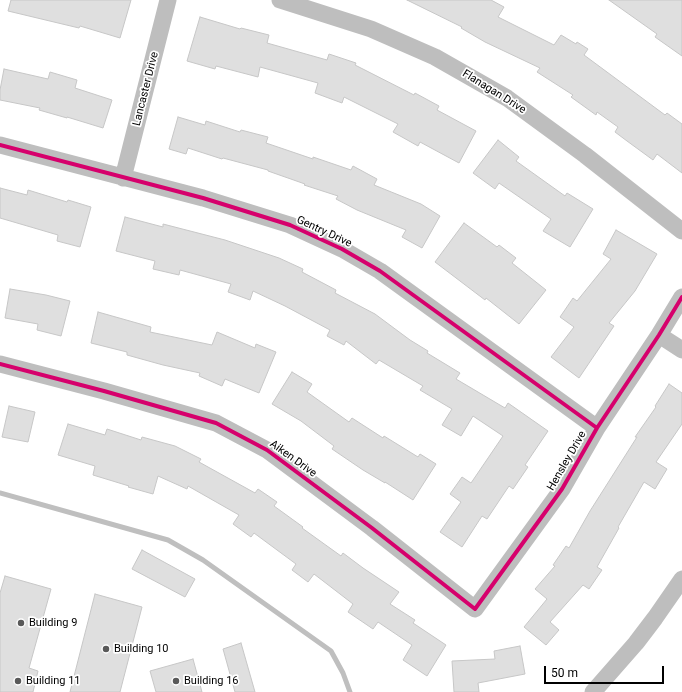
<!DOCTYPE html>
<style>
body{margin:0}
#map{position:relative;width:682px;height:692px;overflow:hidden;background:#fff;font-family:Roboto,sans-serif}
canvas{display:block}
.scale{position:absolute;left:544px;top:666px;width:120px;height:18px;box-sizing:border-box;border:2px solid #000;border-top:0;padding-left:5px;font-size:12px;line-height:14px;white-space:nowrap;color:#000;-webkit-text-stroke:3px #fff;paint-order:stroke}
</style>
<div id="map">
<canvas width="682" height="692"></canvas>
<div class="scale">50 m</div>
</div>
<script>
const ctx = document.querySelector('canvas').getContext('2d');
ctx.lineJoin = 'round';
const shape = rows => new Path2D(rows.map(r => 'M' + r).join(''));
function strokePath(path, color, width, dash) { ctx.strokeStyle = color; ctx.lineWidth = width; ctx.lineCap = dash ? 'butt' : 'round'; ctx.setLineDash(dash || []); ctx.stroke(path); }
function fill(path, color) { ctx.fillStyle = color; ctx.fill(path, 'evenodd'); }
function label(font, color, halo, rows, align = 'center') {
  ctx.font = font + ' Roboto,sans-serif'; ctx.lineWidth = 3.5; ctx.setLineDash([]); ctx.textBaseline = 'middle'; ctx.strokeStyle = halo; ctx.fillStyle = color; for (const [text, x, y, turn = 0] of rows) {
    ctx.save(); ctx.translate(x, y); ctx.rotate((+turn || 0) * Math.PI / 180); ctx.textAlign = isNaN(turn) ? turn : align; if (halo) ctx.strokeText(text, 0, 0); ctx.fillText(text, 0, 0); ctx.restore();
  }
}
const stream = shape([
 [0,493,168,540,203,560,331,651,343,673,350,692]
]);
const building = shape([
 [11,0,131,0,120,38,80,26,79,28,8,11,11,0],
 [407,0,491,0,504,7,498,17,554,45,561,35,576,44,577,42,588,49,584,55,665,115,667,113,682,124,682,173,657,154,653,160,627,141,615,132,618,127,597,112,596,115,571,97,573,95,537,72,540,68,485,42,461,28,462,27,407,0],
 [609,0,682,0,682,56,655,37,657,34,609,0],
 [200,17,240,29,241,28,269,35,267,43,327,60,329,54,356,63,355,65,414,95,415,93,439,106,437,110,476,131,459,163,420,142,418,146,393,132,398,124,344,97,342,103,315,93,318,83,260,67,258,77,216,66,215,69,187,61,200,17],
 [4,69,48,79,50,72,77,80,75,88,112,100,103,128,67,117,67,118,39,110,40,108,0,100,0,90,4,69],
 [178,117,205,125,206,121,240,132,241,130,268,137,266,143,313,159,313,157,351,170,353,166,377,179,374,185,421,204,440,216,422,248,402,237,406,230,357,210,336,199,338,196,304,185,305,184,268,171,268,170,223,158,222,159,188,148,186,154,169,149,178,117],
 [498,140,519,157,516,161,565,196,567,193,593,209,570,247,543,231,551,219,499,183,495,189,473,173,498,140],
 [0,188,27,195,28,190,67,202,68,200,91,207,80,247,57,241,58,235,0,218,0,188],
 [125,217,163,227,163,224,225,240,279,258,303,269,302,272,336,290,335,293,375,314,410,340,428,351,427,353,460,373,456,379,505,408,508,403,548,431,525,465,528,467,513,489,509,486,487,519,482,516,462,547,440,532,461,502,450,494,462,477,471,483,503,436,473,416,461,436,442,425,452,409,420,390,423,386,379,360,376,364,346,341,344,345,327,336,330,330,285,306,253,291,250,300,228,292,231,284,180,270,179,275,153,269,155,261,116,251,125,217],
 [464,223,497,247,499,245,516,258,512,263,546,290,519,324,486,298,485,300,435,262,464,223],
 [616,230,657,254,635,291,609,323,614,326,579,378,551,357,574,327,560,317,573,298,577,301,611,259,603,254,616,230],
 [10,289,46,295,70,301,61,336,37,330,38,324,5,318,10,289],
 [98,312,151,327,150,332,212,345,217,332,255,348,256,344,276,352,259,393,225,379,222,386,199,376,200,373,163,365,127,355,127,352,91,343,98,312],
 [292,372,312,384,307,392,349,422,352,418,383,438,384,436,418,457,420,454,436,464,413,500,385,482,385,483,363,470,332,449,334,446,301,421,272,404,292,372],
 [669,384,682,393,682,424,656,462,667,469,655,489,644,482,618,527,619,528,597,567,602,570,589,589,583,585,550,622,559,630,546,645,524,627,547,599,535,589,555,566,553,565,566,546,569,548,590,511,637,437,635,437,656,407,655,406,669,384],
 [9,406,35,412,28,442,2,437,9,406],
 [68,424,105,435,107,429,141,440,142,437,175,446,201,459,199,462,255,493,258,489,277,502,274,506,303,527,302,528,341,556,343,553,363,568,399,592,390,604,415,620,413,623,446,645,427,676,403,660,412,645,378,622,373,629,348,612,353,604,314,574,308,582,292,570,296,564,254,533,251,537,233,524,239,515,188,486,187,489,158,476,153,494,128,487,129,486,93,475,95,466,58,455,68,424],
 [142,550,195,579,185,597,132,569,142,550],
 [5,576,51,589,29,668,38,671,33,692,0,692,0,593,5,576],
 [95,594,142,607,120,692,70,692,95,594],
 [241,643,255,692,235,692,223,649,241,643],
 [520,646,525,674,478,683,479,692,454,692,452,661,495,659,494,651,520,646],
 [193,659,202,692,156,692,150,671,193,659]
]);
const minor = shape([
 [280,0,371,29,435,57,507,98,585,155,682,231],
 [0,145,203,198,290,225,342,249,380,271,597,428],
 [123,178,168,0],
 [659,335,682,350],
 [0,364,104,391,216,423,267,450,372,528,475,609,562,489,597,428,659,335,682,297],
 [593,692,636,643,655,618,682,579]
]);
const cycleway = shape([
 [0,145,203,198,290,225,342,249,380,271,597,428],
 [0,364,104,391,216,423,267,450,372,528,475,609,562,489,597,428,659,335,682,297]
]);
const markers = [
 [21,623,4,"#595959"],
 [106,649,4,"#595959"],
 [18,681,4,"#595959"],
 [176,681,4,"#595959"]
];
const streetNames = [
 ["Lancaster Drive",146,89,-76],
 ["Flanagan Drive",494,92,32],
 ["Gentry Drive",324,232,25],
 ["Aiken Drive",293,459,36],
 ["Hensley Drive",567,461,-60]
];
const poiNames = [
 ["Building 9",29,623],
 ["Building 10",114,649],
 ["Building 11",26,681],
 ["Building 16",184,681]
];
strokePath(stream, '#bfbfbf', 5);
fill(building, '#dfdfdf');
strokePath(building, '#c7c7c7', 1);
strokePath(minor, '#bebebe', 17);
strokePath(cycleway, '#d6006c', 4);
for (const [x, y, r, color] of markers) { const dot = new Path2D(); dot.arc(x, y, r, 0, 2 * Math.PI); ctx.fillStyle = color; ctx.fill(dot); strokePath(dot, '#fff', 1.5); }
label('11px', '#000', '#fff', streetNames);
label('11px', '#000', '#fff', poiNames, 'left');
</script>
